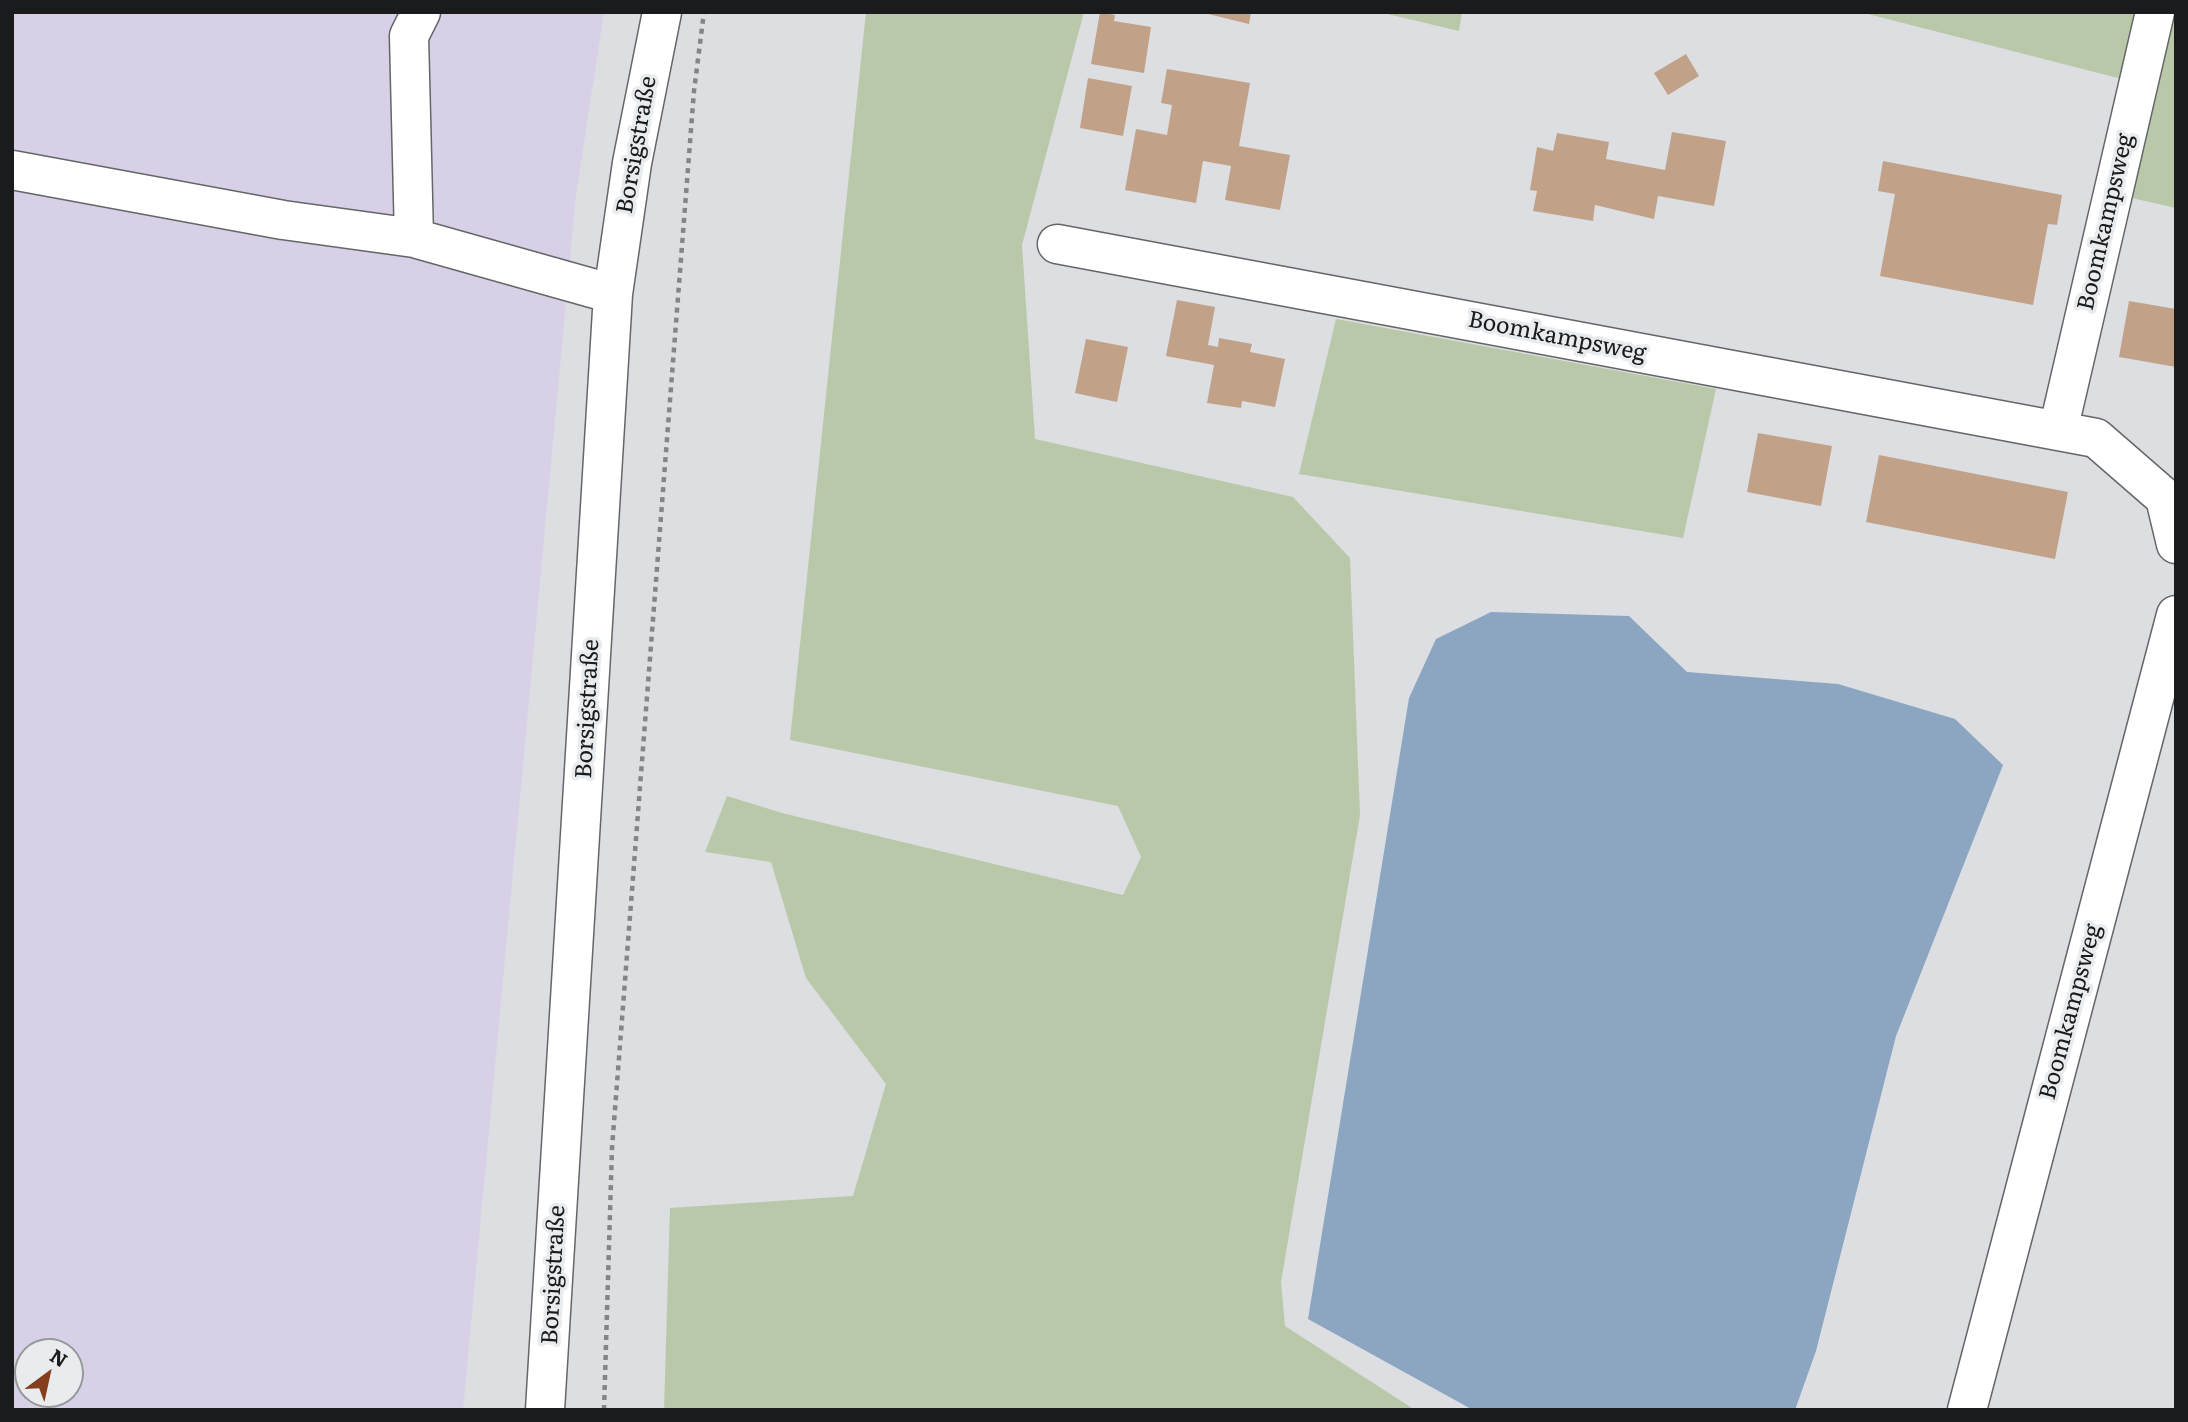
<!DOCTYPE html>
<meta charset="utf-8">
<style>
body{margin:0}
#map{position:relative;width:2188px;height:1422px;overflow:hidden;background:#dcdee1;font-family:Literata,serif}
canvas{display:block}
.frame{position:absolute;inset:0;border:14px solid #1a1b1c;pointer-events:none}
.north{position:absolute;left:14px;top:1338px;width:70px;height:70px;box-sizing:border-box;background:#e9ecee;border:2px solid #96989a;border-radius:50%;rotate:33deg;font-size:19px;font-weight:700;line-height:28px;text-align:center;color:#1a1b1c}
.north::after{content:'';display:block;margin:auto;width:24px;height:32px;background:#853e1c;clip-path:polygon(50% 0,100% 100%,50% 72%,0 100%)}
</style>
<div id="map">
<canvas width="2188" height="1422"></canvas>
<div class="frame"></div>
<div class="north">N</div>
</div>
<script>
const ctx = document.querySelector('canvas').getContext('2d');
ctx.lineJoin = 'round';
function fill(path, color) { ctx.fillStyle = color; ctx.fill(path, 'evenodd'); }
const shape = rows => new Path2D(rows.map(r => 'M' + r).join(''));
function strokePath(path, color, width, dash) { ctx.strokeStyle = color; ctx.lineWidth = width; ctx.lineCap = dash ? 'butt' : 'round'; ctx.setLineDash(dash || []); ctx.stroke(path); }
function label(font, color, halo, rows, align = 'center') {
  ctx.font = font + ' Literata,serif'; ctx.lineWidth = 7; ctx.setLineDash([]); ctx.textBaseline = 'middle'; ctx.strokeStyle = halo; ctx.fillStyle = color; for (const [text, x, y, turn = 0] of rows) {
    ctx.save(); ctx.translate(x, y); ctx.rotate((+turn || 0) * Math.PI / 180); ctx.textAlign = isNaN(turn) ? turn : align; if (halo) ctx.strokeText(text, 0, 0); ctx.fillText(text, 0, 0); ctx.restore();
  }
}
const commercial = shape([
 [12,12,604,12,576,194,463,1410,12,1410],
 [28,1352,70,1352,70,1394,28,1394]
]);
const green = shape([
 [866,12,1084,12,1022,245,1035,439,1293,497,1350,558,1360,815,1281,1282,1285,1326,1415,1410,664,1410,670,1208,853,1196,886,1084,806,978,771,862,705,852,727,796,782,813,1123,895,1141,857,1118,806,790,740],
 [1379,12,1462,12,1459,31],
 [1860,12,2138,12,2122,79],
 [2175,12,2176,12,2176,208,2132,198],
 [1336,319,1716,389,1683,538,1299,474]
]);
const water = shape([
 [1491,612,1629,616,1687,672,1838,684,1955,719,2003,765,1896,1036,1816,1351,1795,1410,1473,1410,1308,1319,1409,698,1436,639]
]);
const building = shape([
 [1100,12,1115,15,1114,21,1151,27,1144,73,1091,64],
 [1200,12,1251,12,1249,24],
 [1686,54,1699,76,1668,95,1654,73],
 [1167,69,1250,83,1239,146,1290,155,1280,210,1225,200,1231,166,1203,161,1196,203,1125,190,1136,129,1167,135,1172,105,1161,103],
 [1088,78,1132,86,1123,136,1080,128],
 [1672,132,1726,141,1714,206,1658,196,1654,219,1595,205,1593,221,1533,211,1537,191,1530,190,1537,147,1553,151,1557,133,1609,142,1606,159,1665,170],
 [1883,161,2062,195,2057,225,2048,224,2033,305,1880,276,1895,194,1878,191],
 [1177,300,1215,307,1208,345,1218,347,1219,338,1252,344,1250,352,1285,359,1275,407,1242,401,1241,408,1207,403,1214,365,1166,356],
 [2129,301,2176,309,2176,367,2119,357],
 [1086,339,1128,347,1117,402,1075,393],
 [1758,433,1832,446,1821,506,1747,492],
 [1879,455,2068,492,2055,559,1866,522]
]);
const path = shape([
 [604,1410,612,1148,694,91,704,12]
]);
const minor = shape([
 [12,170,283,220,414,238,613,294],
 [414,238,409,36,421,12],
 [1057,244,2096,438,2165,498,2176,544],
 [2058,431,2155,12],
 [545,1410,613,294,632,163,662,12],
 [1967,1410,2176,615]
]);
const streetNames = [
 ["Borsigstraße",637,145,-80],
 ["Boomkampsweg",2106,222,-77],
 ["Boomkampsweg",1557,337,11],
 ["Borsigstraße",588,709,-87],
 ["Boomkampsweg",2071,1012,-75],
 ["Borsigstraße",554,1275,-87]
];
fill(commercial, '#d7d0e6');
fill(green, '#b8c8a8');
fill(water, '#8ca5c1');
fill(building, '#c1a289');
strokePath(minor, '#646668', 41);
strokePath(path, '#838587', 4.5, [5, 5]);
strokePath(minor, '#fff', 38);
label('23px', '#1a1b1c', '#e9ecee', streetNames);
</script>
